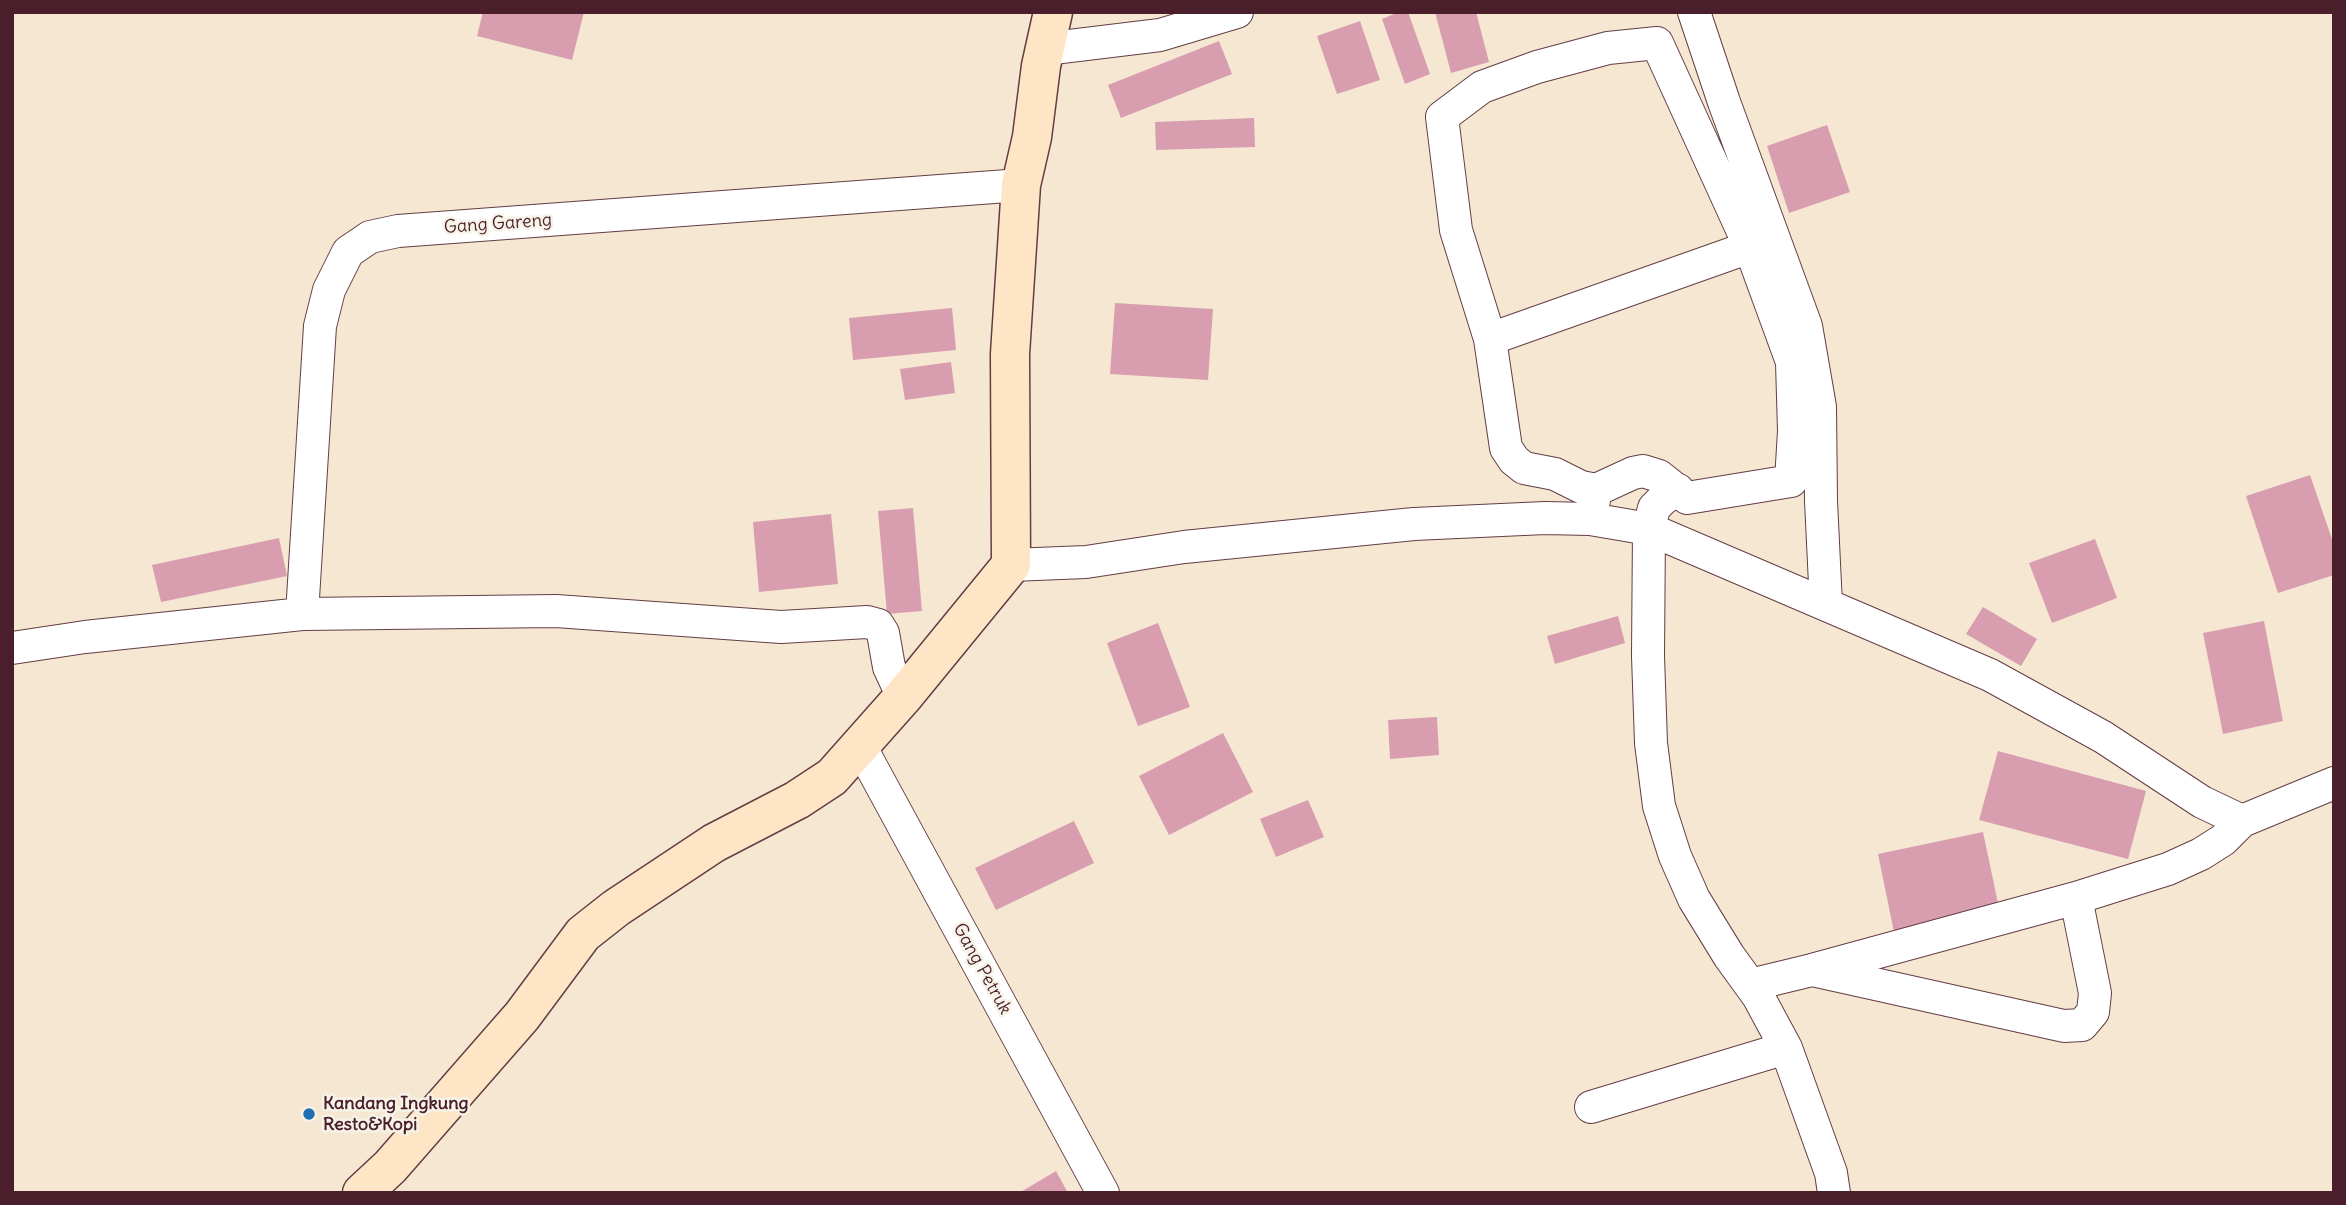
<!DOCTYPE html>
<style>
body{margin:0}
#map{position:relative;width:2346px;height:1205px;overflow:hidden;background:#f5e7d2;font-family:Delius,sans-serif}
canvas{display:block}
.frame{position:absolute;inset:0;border:14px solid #4a1f2b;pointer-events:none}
</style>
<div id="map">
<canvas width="2346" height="1205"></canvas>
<div class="frame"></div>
</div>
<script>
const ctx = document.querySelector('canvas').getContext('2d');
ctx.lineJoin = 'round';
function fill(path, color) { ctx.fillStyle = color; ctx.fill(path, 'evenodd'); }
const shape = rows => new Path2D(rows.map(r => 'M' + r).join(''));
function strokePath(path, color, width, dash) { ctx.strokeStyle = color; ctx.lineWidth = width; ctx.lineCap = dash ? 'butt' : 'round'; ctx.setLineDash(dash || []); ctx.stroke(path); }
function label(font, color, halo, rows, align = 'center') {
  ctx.font = font + ' Delius,sans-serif'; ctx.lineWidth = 5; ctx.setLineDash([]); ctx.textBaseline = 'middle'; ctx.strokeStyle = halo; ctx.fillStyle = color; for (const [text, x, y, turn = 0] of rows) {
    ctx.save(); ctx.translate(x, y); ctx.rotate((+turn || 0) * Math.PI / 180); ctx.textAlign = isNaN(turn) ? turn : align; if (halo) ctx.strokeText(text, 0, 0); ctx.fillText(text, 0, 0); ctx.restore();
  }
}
const building = shape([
 [483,12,584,12,572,60,477,36],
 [1399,12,1408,12,1430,74,1405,84,1382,19],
 [1435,12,1476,12,1489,62,1451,73],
 [1360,21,1380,80,1337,94,1317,36],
 [1219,41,1232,74,1121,118,1108,85],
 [1254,118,1255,147,1156,150,1155,122],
 [1827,125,1850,192,1789,213,1767,146],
 [1115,303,1213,309,1208,380,1110,374],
 [952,308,956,350,853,360,849,318],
 [951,362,955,393,905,400,900,369],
 [2310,475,2334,545,2334,575,2278,593,2246,496],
 [913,508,922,611,887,614,878,511],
 [831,514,838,584,759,592,753,522],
 [279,538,287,576,161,602,152,565],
 [2095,539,2117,598,2052,623,2029,563],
 [1983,607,2037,639,2021,666,1966,634],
 [1618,616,1625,643,1555,664,1547,636],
 [2264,621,2283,721,2223,734,2203,633],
 [1158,623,1190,707,1138,726,1107,643],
 [1437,717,1439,755,1390,759,1388,720],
 [1223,733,1253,792,1169,835,1139,776],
 [1998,751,2146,791,2128,859,1979,820],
 [1308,800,1324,837,1276,857,1260,819],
 [1074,821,1094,863,996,910,975,868],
 [1983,832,1999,908,1894,932,1878,854],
 [1056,1171,1068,1193,1019,1193]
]);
const street = shape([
 [1694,12,1724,102,1806,326,1820,407,1821,501,1826,605],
 [1045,49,1160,35,1237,12],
 [1490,339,1456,230,1442,117,1482,87,1537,67,1608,48,1657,43,1750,247,1792,362,1794,431,1791,481,1687,498,1659,476,1643,471,1633,473,1596,490],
 [1678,490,1664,498,1654,508,1649,529,1648,656,1651,743,1659,806,1675,856,1694,899,1729,956,1758,996,1786,1048,1831,1173,1834,1193],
 [1592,510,1596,490,1581,487,1555,474,1524,468,1514,460,1506,448,1490,339,1750,247],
 [1011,565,1086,562,1184,547,1414,524,1545,518,1590,519,1649,529,1990,675,2103,737,2202,802,2242,821,2334,783],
 [302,614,320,326,329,290,348,252,370,237,398,231,1021,185],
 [12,648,85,637,302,614,556,611,781,627,867,622,878,625,883,633,889,667,903,697],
 [860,746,1103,1193],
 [1812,970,2064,1026,2082,1025,2093,1012,2095,993,2076,898,2168,869,2201,854,2223,840,2242,821],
 [1750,985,1812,970,2076,898],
 [1591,1107,1786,1048]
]);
const secondary = shape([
 [362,1193,390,1167,522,1016,583,934,616,908,714,843,797,800,832,777,903,697,1011,565,1010,354,1021,185,1032,137,1041,66,1053,12]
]);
const markers = [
 [309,1114,7,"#1f6fb2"]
];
const streetNames = [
 ["Gang Gareng",498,224,-4],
 ["Gang Petruk",982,969,61]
];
const poiNames = [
 ["Kandang Ingkung",323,1104],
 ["Resto&Kopi",323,1125]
];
fill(building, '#d89eb0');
strokePath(street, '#643d44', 34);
strokePath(secondary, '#643d44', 41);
strokePath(street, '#fff', 32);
strokePath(secondary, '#fde5c5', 38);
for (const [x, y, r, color] of markers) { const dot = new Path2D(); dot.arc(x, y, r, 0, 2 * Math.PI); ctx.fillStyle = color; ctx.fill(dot); strokePath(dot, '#f7f3e8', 2.5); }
label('18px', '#4a1f2b', '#f7f3e8', streetNames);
label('bold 18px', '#4a1f2b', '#f7f3e8', poiNames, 'left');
</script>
